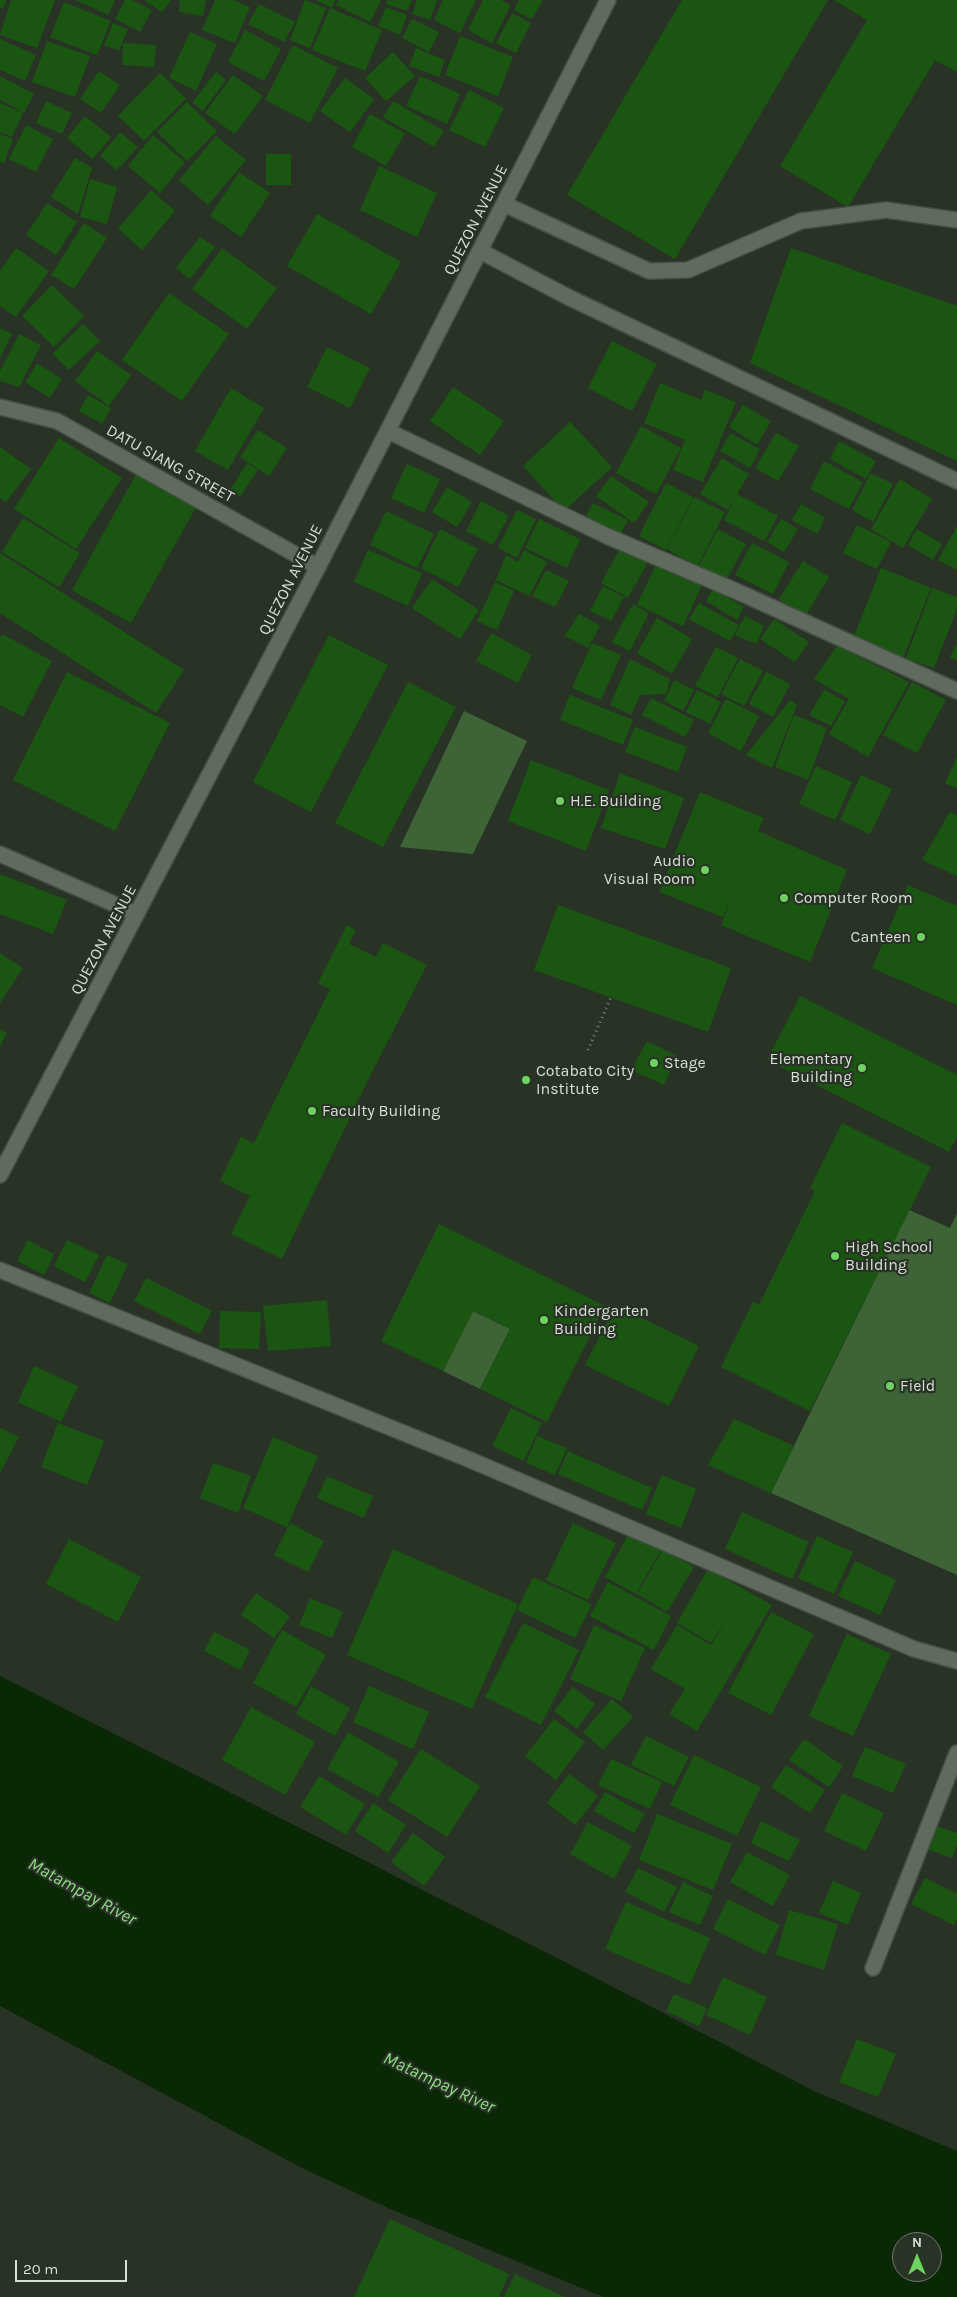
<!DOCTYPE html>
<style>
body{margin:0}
#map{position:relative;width:957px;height:2297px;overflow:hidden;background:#283326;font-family:Karla,sans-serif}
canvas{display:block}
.north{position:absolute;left:892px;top:2232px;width:50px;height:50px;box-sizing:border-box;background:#283326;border:1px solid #6e786d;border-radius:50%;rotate:0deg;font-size:14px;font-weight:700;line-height:20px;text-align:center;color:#d8dfd7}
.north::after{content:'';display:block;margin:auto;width:18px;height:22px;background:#6ed360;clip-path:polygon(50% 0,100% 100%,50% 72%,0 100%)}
.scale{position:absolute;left:15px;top:2260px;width:112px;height:22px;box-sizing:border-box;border:2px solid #d8dfd7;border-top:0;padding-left:6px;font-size:15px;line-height:18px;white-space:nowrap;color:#d8dfd7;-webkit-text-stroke:4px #283326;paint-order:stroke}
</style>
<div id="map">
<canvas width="957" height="2297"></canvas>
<div class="north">N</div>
<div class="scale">20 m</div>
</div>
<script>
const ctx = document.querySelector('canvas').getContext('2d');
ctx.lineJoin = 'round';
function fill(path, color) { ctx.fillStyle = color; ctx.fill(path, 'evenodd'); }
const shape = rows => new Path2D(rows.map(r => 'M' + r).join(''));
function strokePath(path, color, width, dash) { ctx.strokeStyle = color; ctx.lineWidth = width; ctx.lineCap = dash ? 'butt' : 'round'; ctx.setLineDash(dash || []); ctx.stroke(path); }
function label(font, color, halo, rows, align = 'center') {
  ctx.font = font + ' Karla,sans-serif'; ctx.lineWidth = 4.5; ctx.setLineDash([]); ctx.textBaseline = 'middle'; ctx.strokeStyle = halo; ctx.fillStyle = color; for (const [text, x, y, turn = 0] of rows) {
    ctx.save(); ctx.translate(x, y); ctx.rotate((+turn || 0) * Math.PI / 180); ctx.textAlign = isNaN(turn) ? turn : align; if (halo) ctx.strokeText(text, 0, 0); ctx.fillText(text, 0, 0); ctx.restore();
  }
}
const green = shape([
 [464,711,527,741,473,854,400,847],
 [909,1210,950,1228,957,1213,957,1575,771,1493],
 [473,1311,510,1329,480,1389,443,1371]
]);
const water = shape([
 [0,1676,559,1959,814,2091,957,2151,957,2297,603,2297,388,2208,302,2168,0,2006],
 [902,2242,932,2242,932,2272,902,2272]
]);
const building = shape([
 [0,0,7,0,3,9,0,7],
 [11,0,55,0,37,48,0,35],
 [75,0,115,0,108,15],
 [125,0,132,0,152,10,140,32,115,19],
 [144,0,171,0,162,12],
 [180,0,206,0,203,16,179,12],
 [215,0,233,0,250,7,235,43,202,30],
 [305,0,326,8,310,48,290,40],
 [316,0,335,0,332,8],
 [339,0,381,0,370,22,336,5],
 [387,0,412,0,407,11,386,4],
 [417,0,437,0,430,20,412,14],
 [443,0,476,0,460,33,434,20],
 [483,0,501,0,511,5,492,43,468,30],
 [519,0,543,0,532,19,514,10],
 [682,0,828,0,675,259,567,195],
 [834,0,957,0,957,72,935,60,848,207,780,166,867,20],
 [64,2,111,21,97,55,50,37],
 [259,4,295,22,284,42,248,24],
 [386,7,407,15,400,35,378,26],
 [330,8,382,30,365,71,312,50],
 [512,13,531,23,516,53,496,43],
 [412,19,439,32,429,52,402,38],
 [113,23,128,29,119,51,104,45],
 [245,30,281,49,264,81,228,62],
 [190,32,217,44,196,91,169,78],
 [460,36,513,57,498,96,445,75],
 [0,39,36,55,25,81,0,70],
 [47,41,90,56,75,97,32,82],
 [123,43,156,45,154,67,122,65],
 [293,45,338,68,310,123,265,100],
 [416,48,445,60,439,77,409,66],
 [393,52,415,76,386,101,365,78],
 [99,71,120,85,101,113,80,99],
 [216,72,226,80,203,111,192,103],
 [160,73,186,99,144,141,118,116],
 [233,75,263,96,235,134,205,113],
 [0,76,34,94,24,113,0,100],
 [420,76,460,94,447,124,406,106],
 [345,78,374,99,350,132,320,111],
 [469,90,504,108,485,147,449,130],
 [46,101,72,113,62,134,36,123],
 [393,101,444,131,434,147,383,117],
 [187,102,217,131,187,161,157,132],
 [0,103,23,113,12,137,0,132],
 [370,114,405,133,386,166,352,147],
 [85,116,111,137,93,159,67,138],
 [26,125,53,139,36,172,9,159],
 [120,132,138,147,117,170,100,156],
 [0,134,13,139,4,163,0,162],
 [153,135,185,162,160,193,128,166],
 [216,136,246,160,208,205,179,180],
 [266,154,291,154,291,185,266,185],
 [75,158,92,168,78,214,51,197],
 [379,166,437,193,417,237,360,210],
 [239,172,270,193,241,237,210,216],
 [90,179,117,187,107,224,80,217],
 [151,190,175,211,142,250,118,229],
 [47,203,77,222,56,255,26,235],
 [317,214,401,262,371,314,287,266],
 [84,223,107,238,74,289,51,275],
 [200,237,215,247,190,279,176,268],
 [16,248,49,271,16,317,0,306,0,271],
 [222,248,277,288,247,329,192,289],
 [791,248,957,306,957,461,750,363],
 [52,285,84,316,54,347,22,316],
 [169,293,229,334,182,401,122,360],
 [83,324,100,341,69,370,52,354],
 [0,328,12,334,0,358],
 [19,334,41,345,19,387,0,381,0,371],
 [612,341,657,364,632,411,588,388],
 [327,347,370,368,350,408,307,387],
 [97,351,131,375,109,406,75,381],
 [37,363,62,379,50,398,25,382],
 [660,383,701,400,705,390,736,402,703,482,673,470,685,440,644,423],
 [453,387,504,421,480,455,430,421],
 [231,388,264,408,228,470,195,451],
 [88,395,111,408,102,424,79,411],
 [743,405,771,421,757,445,729,427],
 [570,422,612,467,564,511,523,466],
 [641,426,681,448,656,494,616,473],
 [258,430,287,448,269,476,240,457],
 [730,433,760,449,750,468,720,451],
 [776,433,799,446,778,481,755,468],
 [59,438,122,478,76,549,14,509],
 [839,441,876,461,866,479,830,459],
 [0,447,31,469,6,502,0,498],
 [722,458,749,474,737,494,778,516,764,541,724,520,737,495,728,510,700,494],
 [824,461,863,482,849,509,810,489],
 [247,463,258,470,240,497,230,490],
 [407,464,440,479,424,513,391,498],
 [139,469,199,502,131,623,72,590],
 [871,473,893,484,873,522,852,510],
 [611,476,649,502,634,523,596,496],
 [900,479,932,499,903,548,871,529],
 [666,483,693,497,666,550,639,536],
 [447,487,472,502,457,527,432,512],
 [694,497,725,512,697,567,667,549],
 [481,501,509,516,493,545,466,531],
 [593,503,628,520,618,539,583,522],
 [801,504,825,518,817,534,792,520],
 [517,510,536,519,517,558,498,548],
 [386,511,434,534,417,568,370,545],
 [23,518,80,553,59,587,2,552],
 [539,519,580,539,567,568,525,548],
 [781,519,798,529,784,552,767,542],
 [857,525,891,542,877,569,843,553],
 [957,526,957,570,938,560],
 [440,529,478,549,458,587,421,568],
 [718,529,746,544,726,580,699,565],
 [917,529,942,544,933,560,908,545],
 [752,543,789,562,773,594,735,575],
 [621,547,648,562,628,598,601,583],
 [368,550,422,573,408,606,354,582],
 [524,550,547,562,529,596,496,580,506,555,518,562],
 [0,553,184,670,156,713,0,613],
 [803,561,829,577,806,615,779,599],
 [656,564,702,585,683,626,637,605],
 [881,568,931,588,903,658,853,639],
 [546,570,569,581,555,607,532,596],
 [432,579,479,610,460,639,412,608],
 [495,582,514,591,497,630,477,621],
 [603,586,624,597,611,621,590,611],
 [932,588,957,597,957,609,934,668,906,658],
 [713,589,744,607,737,620,706,601],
 [699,603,739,625,730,641,689,619],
 [633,604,649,613,630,651,612,642],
 [579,614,600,626,588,648,565,636],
 [745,616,764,626,756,644,735,635],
 [657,618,692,639,672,674,637,653],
 [774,619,809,642,795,662,760,639],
 [491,633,532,655,518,683,476,661],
 [2,634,52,661,23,717,0,705,0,638],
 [329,635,388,665,311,812,253,782],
 [592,643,621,655,601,700,572,688],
 [957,643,957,661,950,657],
 [837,646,909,682,868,757,829,734,849,699,814,679],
 [716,647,738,658,718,697,695,686],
 [630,659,670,679,666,694,640,695,631,715,610,705],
 [740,659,763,671,744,706,721,694],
 [67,672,170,723,115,831,13,780],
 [766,672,790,684,773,717,749,704],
 [674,680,694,690,683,711,664,701],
 [408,682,456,707,383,847,335,823],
 [912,682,946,700,917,753,883,735],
 [697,690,721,702,710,724,686,712],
 [824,690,845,701,831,726,809,715],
 [570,695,633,720,623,745,560,720],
 [651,698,694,720,685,737,642,715],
 [726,699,759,716,741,751,708,733],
 [790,700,797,705,772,768,746,755],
 [794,715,827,728,808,780,775,767],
 [635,727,687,747,678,772,625,752],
 [957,757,957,788,945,783],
 [531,760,609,790,586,851,508,821],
 [816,766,852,782,835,820,799,804],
 [620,773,684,798,665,849,601,828],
 [861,775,892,789,870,834,840,820],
 [700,792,764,818,758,831,847,870,810,962,721,925,735,889,723,917,659,892],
 [950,812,957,815,957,876,922,860],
 [0,874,67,900,53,934,0,914],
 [908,885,957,906,957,1005,872,968],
 [558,905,731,968,708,1032,534,970],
 [347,925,356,930,349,944,376,957,383,943,427,965,368,1080,282,1259,231,1234,250,1196,220,1181,241,1137,254,1143,330,989,318,983],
 [0,953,23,968,0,1003],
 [800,996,957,1075,957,1137,949,1152,767,1060],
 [0,1029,7,1033,0,1047],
 [647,1041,677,1056,664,1085,631,1070],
 [842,1123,931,1167,810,1411,721,1367,753,1302,759,1305,815,1191,810,1188],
 [439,1224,605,1306,547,1422,480,1389,510,1329,473,1311,443,1371,381,1341],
 [28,1240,54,1254,44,1275,17,1261],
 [67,1240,99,1255,85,1282,54,1266],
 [107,1255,128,1264,110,1303,89,1293],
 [146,1278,212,1311,200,1334,134,1301],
 [327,1300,331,1346,268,1351,263,1306],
 [615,1305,699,1346,669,1406,585,1365],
 [220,1311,261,1312,259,1349,219,1348],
 [34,1366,78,1386,61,1422,18,1402],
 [511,1408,542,1423,524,1461,492,1446],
 [734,1419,794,1446,771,1493,708,1465],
 [58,1423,104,1441,87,1485,41,1467],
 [0,1428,19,1437,0,1473],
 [537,1436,567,1448,555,1475,526,1463],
 [273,1437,318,1456,287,1527,243,1508],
 [568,1451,652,1488,642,1510,558,1474],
 [213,1463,251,1476,238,1513,200,1498],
 [662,1475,696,1489,681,1528,646,1514],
 [327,1476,373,1496,364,1518,317,1498],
 [742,1512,809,1542,792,1579,725,1549],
 [290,1523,324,1541,308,1572,274,1555],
 [573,1523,616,1543,588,1600,546,1580],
 [631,1530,662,1548,636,1594,605,1577],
 [817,1536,853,1552,834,1594,798,1578],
 [69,1539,141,1577,118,1622,46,1584],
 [393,1549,518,1604,472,1709,347,1655],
 [663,1549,694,1567,667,1612,637,1594],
 [855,1561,896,1580,880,1615,838,1596],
 [708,1569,772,1605,697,1731,669,1714,685,1689,651,1669,677,1625,711,1645,732,1610,711,1643,677,1623],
 [533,1577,592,1604,575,1638,517,1610],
 [608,1582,671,1616,654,1650,590,1616],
 [256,1593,290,1616,274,1638,241,1615],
 [310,1598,343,1612,332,1638,299,1625],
 [771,1612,814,1634,771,1715,728,1693],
 [523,1623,579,1650,541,1725,485,1697],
 [594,1625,645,1648,621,1701,570,1679],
 [282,1630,326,1655,296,1707,253,1683],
 [214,1632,250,1650,240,1670,204,1651],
 [847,1634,891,1654,853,1736,809,1716],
 [311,1686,350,1708,335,1736,296,1714],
 [369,1686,429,1712,413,1749,353,1722],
 [573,1687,595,1704,577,1729,554,1711],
 [612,1699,633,1717,603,1750,583,1732],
 [251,1707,315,1742,285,1795,222,1760],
 [554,1719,585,1742,556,1780,525,1756],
 [348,1732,399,1762,378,1797,327,1769],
 [646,1736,689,1757,674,1786,631,1765],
 [804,1739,843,1766,829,1787,789,1760],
 [865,1747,906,1764,893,1793,852,1776],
 [421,1749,480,1786,447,1837,388,1800],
 [694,1755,761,1787,737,1836,670,1805],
 [611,1759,662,1782,650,1809,598,1785],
 [786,1765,825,1790,810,1813,771,1787],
 [569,1774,598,1796,575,1825,547,1803],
 [319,1776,365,1804,346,1835,300,1807],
 [605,1792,645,1814,634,1833,594,1811],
 [842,1793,884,1813,866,1851,824,1831],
 [373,1803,406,1825,388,1853,355,1831],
 [657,1814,732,1844,713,1890,639,1860],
 [761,1821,800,1840,789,1861,751,1843],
 [588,1822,632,1846,614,1879,570,1854],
 [936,1826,957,1833,957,1845,952,1858,928,1849],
 [413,1833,445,1857,424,1886,391,1862],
 [747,1852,790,1875,773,1906,730,1882],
 [638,1868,677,1887,664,1912,625,1892],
 [925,1878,957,1894,957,1919,954,1925,911,1904],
 [833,1881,861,1893,848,1925,819,1913],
 [683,1882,713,1896,700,1925,669,1912],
 [728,1899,780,1925,765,1955,713,1929],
 [626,1902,710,1938,690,1985,605,1949],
 [789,1910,838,1924,824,1970,776,1955],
 [723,1977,767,1997,750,2035,706,2015],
 [674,1994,707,2008,699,2026,666,2011],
 [857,2039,896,2054,878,2097,839,2082],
 [390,2219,509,2274,499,2297,354,2297],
 [515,2274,565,2297,504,2297]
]);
const path = shape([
 [588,1050,611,997]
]);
const street = shape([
 [504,204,649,271,688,270,801,221,886,210,957,220],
 [480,251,570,298,957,481],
 [0,407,57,421,318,567],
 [388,431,609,537,736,591,957,691],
 [0,854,137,914],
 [0,1270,468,1459,914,1649,957,1661],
 [873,1968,957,1753]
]);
const secondary = shape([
 [0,1175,318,567,608,0]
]);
const markers = [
 [560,801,5,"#6ed360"],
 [705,870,5,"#6ed360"],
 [784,898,5,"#6ed360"],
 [921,937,5,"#6ed360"],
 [654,1063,5,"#6ed360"],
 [862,1068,5,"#6ed360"],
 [526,1080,5,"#6ed360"],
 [312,1111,5,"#6ed360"],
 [835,1256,5,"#6ed360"],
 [544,1320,5,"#6ed360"],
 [890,1386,5,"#6ed360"]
];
const streetNames = [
 ["QUEZON AVENUE",476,220,-63],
 ["DATU SIANG STREET",170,464,29],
 ["QUEZON AVENUE",291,580,-63],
 ["QUEZON AVENUE",104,940,-62]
];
const poiNames = [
 ["H.E. Building",570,801],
 ["Audio",695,861,"right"],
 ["Visual Room",695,879,"right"],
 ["Computer Room",794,898],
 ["Canteen",911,937,"right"],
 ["Elementary",852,1059,"right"],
 ["Building",852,1077,"right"],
 ["Stage",664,1063],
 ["Cotabato City",536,1071],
 ["Institute",536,1089],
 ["Faculty Building",322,1111],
 ["High School",845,1247],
 ["Building",845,1265],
 ["Kindergarten",554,1311],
 ["Building",554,1329],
 ["Field",900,1386]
];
const waterNames = [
 ["Matampay River",82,1892,29],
 ["Matampay River",439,2083,25]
];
fill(green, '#3d6337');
fill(water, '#0a2806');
fill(building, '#1b5512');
strokePath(street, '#444e43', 18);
strokePath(secondary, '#444e43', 18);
strokePath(path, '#7b847a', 3, [1, 4]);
strokePath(street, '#5f6b5d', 15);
strokePath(secondary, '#5f6b5d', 15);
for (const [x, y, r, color] of markers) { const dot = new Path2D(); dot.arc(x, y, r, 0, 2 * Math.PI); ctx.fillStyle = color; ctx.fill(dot); strokePath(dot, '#283326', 2); }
label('16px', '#d8dfd7', '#283326', streetNames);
label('16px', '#d8dfd7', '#283326', poiNames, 'left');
label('italic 18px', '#8ddc82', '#283326', waterNames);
</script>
